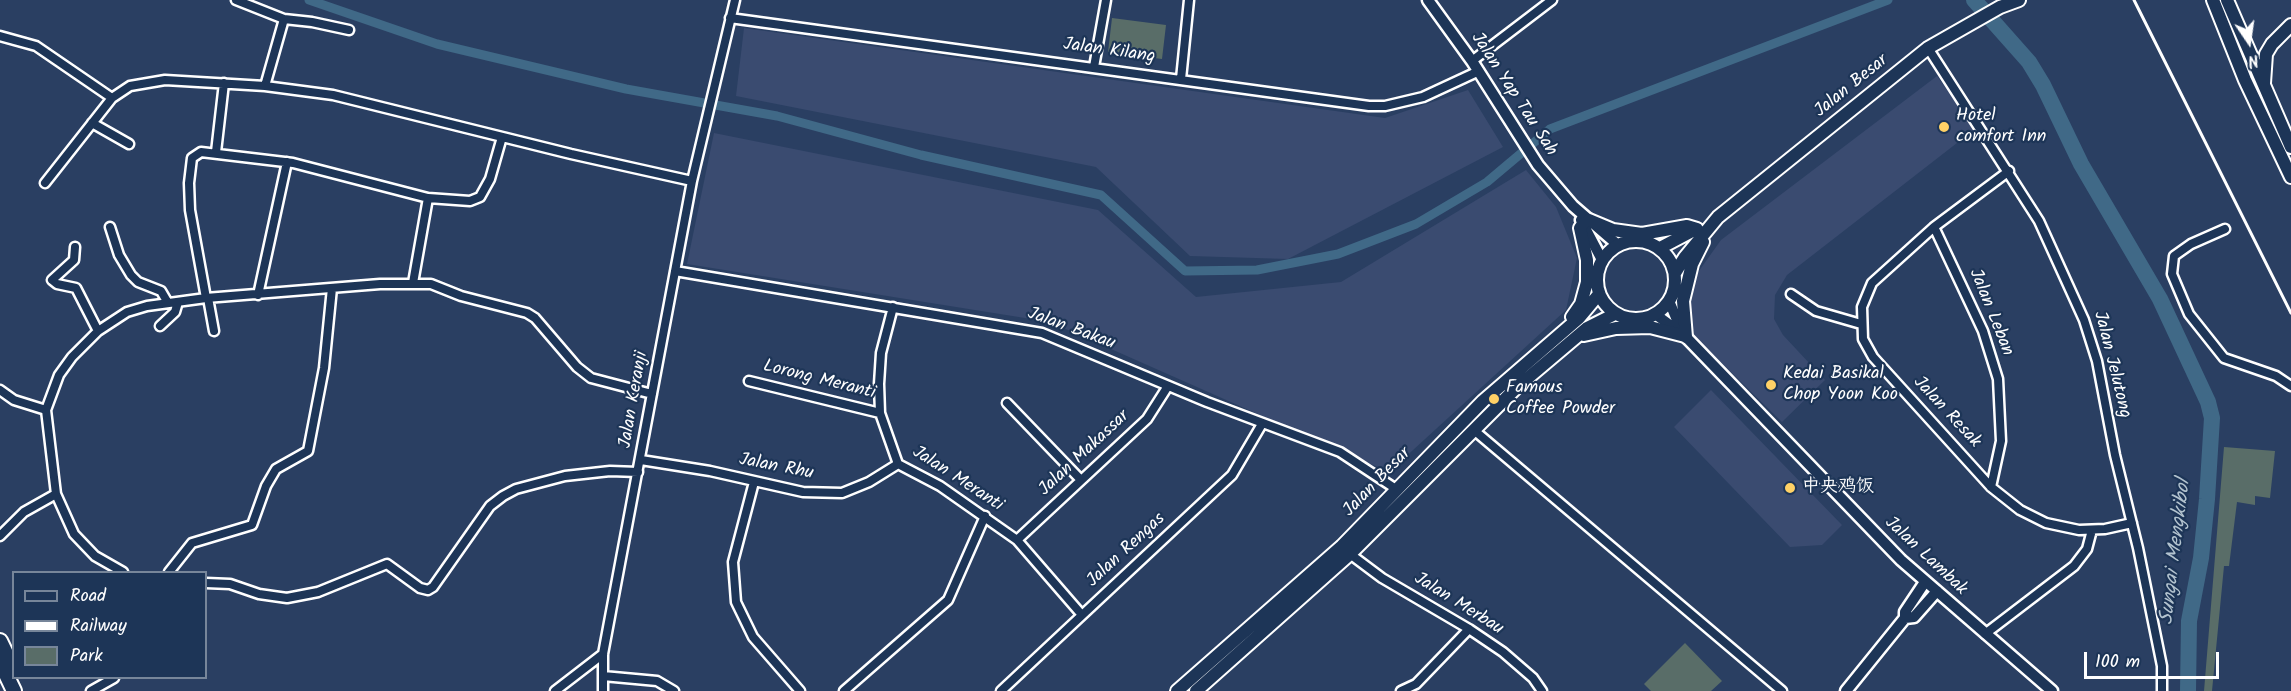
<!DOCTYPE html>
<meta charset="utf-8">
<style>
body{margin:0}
#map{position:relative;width:2291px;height:691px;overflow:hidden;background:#2a3f62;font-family:Kalam,sans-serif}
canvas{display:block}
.legend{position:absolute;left:12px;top:571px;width:195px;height:108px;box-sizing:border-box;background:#1d3557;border:2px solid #77869a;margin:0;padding:8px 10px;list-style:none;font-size:18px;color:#fff}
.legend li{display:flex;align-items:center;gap:12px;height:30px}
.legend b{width:30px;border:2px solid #77869a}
.north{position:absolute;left:2219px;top:12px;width:60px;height:60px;-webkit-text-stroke:4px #1d3557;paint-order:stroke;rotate:167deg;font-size:16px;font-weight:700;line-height:24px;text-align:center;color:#fff}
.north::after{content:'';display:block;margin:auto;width:21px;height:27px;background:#fff;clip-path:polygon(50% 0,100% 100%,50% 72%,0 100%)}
.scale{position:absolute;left:2084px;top:652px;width:135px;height:27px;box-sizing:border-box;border:3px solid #fff;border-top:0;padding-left:8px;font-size:18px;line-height:21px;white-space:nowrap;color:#fff;-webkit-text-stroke:4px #1d3557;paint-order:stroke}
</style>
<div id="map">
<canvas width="2291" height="691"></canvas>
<ul class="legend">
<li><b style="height:8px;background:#1d3557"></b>Road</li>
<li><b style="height:8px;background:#fff"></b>Railway</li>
<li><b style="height:16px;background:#596d68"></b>Park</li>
</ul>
<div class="north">N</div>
<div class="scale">100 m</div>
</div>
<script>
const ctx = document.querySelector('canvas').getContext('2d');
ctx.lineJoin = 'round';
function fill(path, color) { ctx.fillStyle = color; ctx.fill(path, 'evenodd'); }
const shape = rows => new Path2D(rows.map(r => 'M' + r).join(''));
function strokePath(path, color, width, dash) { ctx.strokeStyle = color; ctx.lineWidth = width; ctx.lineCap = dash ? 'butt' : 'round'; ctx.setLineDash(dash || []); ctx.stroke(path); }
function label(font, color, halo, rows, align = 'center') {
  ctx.font = font + ' Kalam,"LXGW WenKai TC",sans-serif'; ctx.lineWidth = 4.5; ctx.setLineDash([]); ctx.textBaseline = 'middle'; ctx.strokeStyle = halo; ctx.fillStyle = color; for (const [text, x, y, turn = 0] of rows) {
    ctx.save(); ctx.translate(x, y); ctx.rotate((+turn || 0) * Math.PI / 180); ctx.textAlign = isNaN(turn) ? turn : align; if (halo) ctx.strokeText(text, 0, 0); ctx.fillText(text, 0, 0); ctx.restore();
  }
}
const built = shape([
 [744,28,1385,118,1468,90,1503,147,1288,259,1190,256,1096,167,736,96],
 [1937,76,1975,129,1787,275,1775,295,1774,319,1783,335,1825,380,1782,422,1691,333,1690,308,1696,275,1721,240],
 [714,133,1098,210,1196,297,1341,282,1526,170,1556,207,1577,258,1566,310,1389,472,1050,322,687,264],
 [1711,390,1842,525,1822,545,1790,547,1674,427]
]);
const green = shape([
 [1112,18,1166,25,1162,59,1108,52],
 [2224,447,2275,451,2270,498,2255,496,2255,505,2237,502,2229,566,2224,566,2212,691,2204,691],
 [1685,643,1722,681,1711,691,1651,691,1644,684]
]);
const canal = shape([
 [309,0,437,44,626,89,777,116,921,155,1101,195,1185,271,1257,270,1338,254,1416,224,1487,182,1550,129,1888,0]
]);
const river = shape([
 [1974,0,2029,62,2043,85,2081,164,2160,299,2208,402,2212,418,2207,499,2201,558,2189,621,2188,691]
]);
const minor = shape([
 [236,0,284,19,265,86],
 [730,18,1369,106,1385,106,1423,97,1479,71],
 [284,19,312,22,349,30],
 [0,36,36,46,112,98,130,86,165,80,265,86,333,95,571,154,692,181],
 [1928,48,2039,221,2084,320,2097,361,2115,455,2138,548,2162,666,2162,691],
 [1472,61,1552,0],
 [1094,67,1106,0],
 [1181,79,1189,0],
 [92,123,129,144],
 [216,152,224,83],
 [2009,171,1934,227,1872,283,1862,307,1863,339,1873,357,1991,487,2020,510,2046,523,2079,530,2105,529,2132,523],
 [45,183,112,98],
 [428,198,470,201,480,197,490,179,502,137],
 [110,227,119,255,131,275,138,282,161,291,168,303],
 [1934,227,1983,331,1998,379,2001,441,1991,487],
 [2225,229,2191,244,2174,256,2172,274,2189,314,2224,358,2276,376,2291,386],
 [75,247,74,260,52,280,57,284,76,288,98,331],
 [675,271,1042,333,1207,402,1340,452,1396,489],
 [1791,294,1816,311,1861,324],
 [258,295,287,162],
 [206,298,190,210,189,183,192,158,201,152,293,163,428,198,413,283],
 [208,298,214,331],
 [893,307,881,353,879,384,880,413,898,464,940,486,1017,540,1082,615],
 [160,326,175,312,178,302],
 [749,381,880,413],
 [0,390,14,400,46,410],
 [1007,403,1081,480],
 [1475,431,1782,691],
 [641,460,710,471,803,492,842,493,869,482,898,464],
 [754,482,733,562,736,602,753,637,800,691],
 [0,536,24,512,56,494],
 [1017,540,1147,419,1168,386],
 [1350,554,1382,578,1469,629,1503,652,1533,678,1542,691],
 [123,572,95,556,74,534,56,494,46,410,59,375,72,357,98,331,127,312,147,306,206,298,380,284,431,284,461,296,527,313,535,318,577,367,591,378,652,394],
 [169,572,192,543,252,525,266,486,276,469,308,451,324,368,332,288],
 [206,583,230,584,259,594,287,598,318,592,387,564,420,588,428,590,433,587,490,506,503,496,516,489,565,476,610,471,638,472],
 [1985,634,2074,566,2087,549,2092,530],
 [603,676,657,681,674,691],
 [91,691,114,678],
 [555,691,603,654],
 [603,691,603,654,692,181,735,0],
 [844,691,948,600,985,516],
 [1001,691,1232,475,1262,424],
 [1401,691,1416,684,1469,629]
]);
const tertiary = shape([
 [1428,0,1472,61,1538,165,1573,206,1618,245],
 [1581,220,1602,260],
 [1669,301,1683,334],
 [1655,314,1686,337,1901,560,2052,691],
 [1905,618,1914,617,1937,591],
 [1846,691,1905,618,1905,612,1925,582]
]);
const secondary = shape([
 [2213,0,2245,80,2291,177],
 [2227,0,2291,147],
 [2264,83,2266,54,2272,44,2291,25],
 [1589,220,1613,230,1642,234,1687,226,1697,229],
 '1597 280a39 39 0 1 1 78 0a39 39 0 1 1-78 0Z',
 [1660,248,1696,229],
 [1675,273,1685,257,1718,217,1928,48,2000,7,2019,0],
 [1572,317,1581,304,1587,282,1587,260,1580,228,1583,224],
 [1584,335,1616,328,1650,327,1685,336],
 [1686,337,1683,301,1692,264,1703,242],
 [1177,691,1342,546,1483,401,1579,318,1599,294],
 [1196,691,1350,554,1516,388,1587,328,1615,314]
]);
const trunk = shape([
 [0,641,14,670],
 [0,662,14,691]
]);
const rail = shape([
 [2134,0,2291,313]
]);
const markers = [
 [1944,127,6,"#ffd166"],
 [1771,385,6,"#ffd166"],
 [1494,399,6,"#ffd166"],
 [1790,488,6,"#ffd166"]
];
const streetNames = [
 ["Jalan Kilang",1109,52,8],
 ["Jalan Besar",1852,87,-39],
 ["Jalan Yap Tau Sah",1513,95,57],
 ["Jalan Leban",1990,313,68],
 ["Jalan Bakau",1071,330,20],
 ["Jalan Jelutong",2111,365,76],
 ["Lorong Meranti",819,381,14],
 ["Jalan Keranji",635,400,-80],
 ["Jalan Resak",1946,413,47],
 ["Jalan Makassar",1085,454,-43],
 ["Jalan Rhu",776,468,11],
 ["Jalan Meranti",957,480,33],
 ["Jalan Besar",1378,483,-46],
 ["Jalan Rengas",1127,551,-43],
 ["Jalan Lambak",1925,557,43],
 ["Jalan Merbau",1458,605,32]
];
const poiNames = [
 ["Hotel",1956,117],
 ["comfort Inn",1956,138],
 ["Kedai Basikal",1783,375],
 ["Chop Yoon Koo",1783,396],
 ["Famous",1506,389],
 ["Coffee Powder",1506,410],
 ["中央鸡饭",1802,488]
];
const waterNames = [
 ["Sungai Mengkibol",2177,552,-83]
];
fill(built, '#3a4b70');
fill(green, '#596d68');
strokePath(canal, '#406987', 9);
strokePath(river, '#406987', 16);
strokePath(minor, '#fff', 13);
strokePath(tertiary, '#fff', 15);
strokePath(secondary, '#fff', 16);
strokePath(trunk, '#fff', 18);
strokePath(minor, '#1d3557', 8);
strokePath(tertiary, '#1d3557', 10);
strokePath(secondary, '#1d3557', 12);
strokePath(trunk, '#1d3557', 14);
strokePath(rail, '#fff', 3);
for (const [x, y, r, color] of markers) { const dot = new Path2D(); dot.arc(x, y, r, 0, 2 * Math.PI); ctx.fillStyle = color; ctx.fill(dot); strokePath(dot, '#1d3557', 2); }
label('18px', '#fff', '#1d3557', streetNames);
label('18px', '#fff', '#1d3557', poiNames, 'left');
label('italic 20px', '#b3c3cf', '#1d3557', waterNames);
</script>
